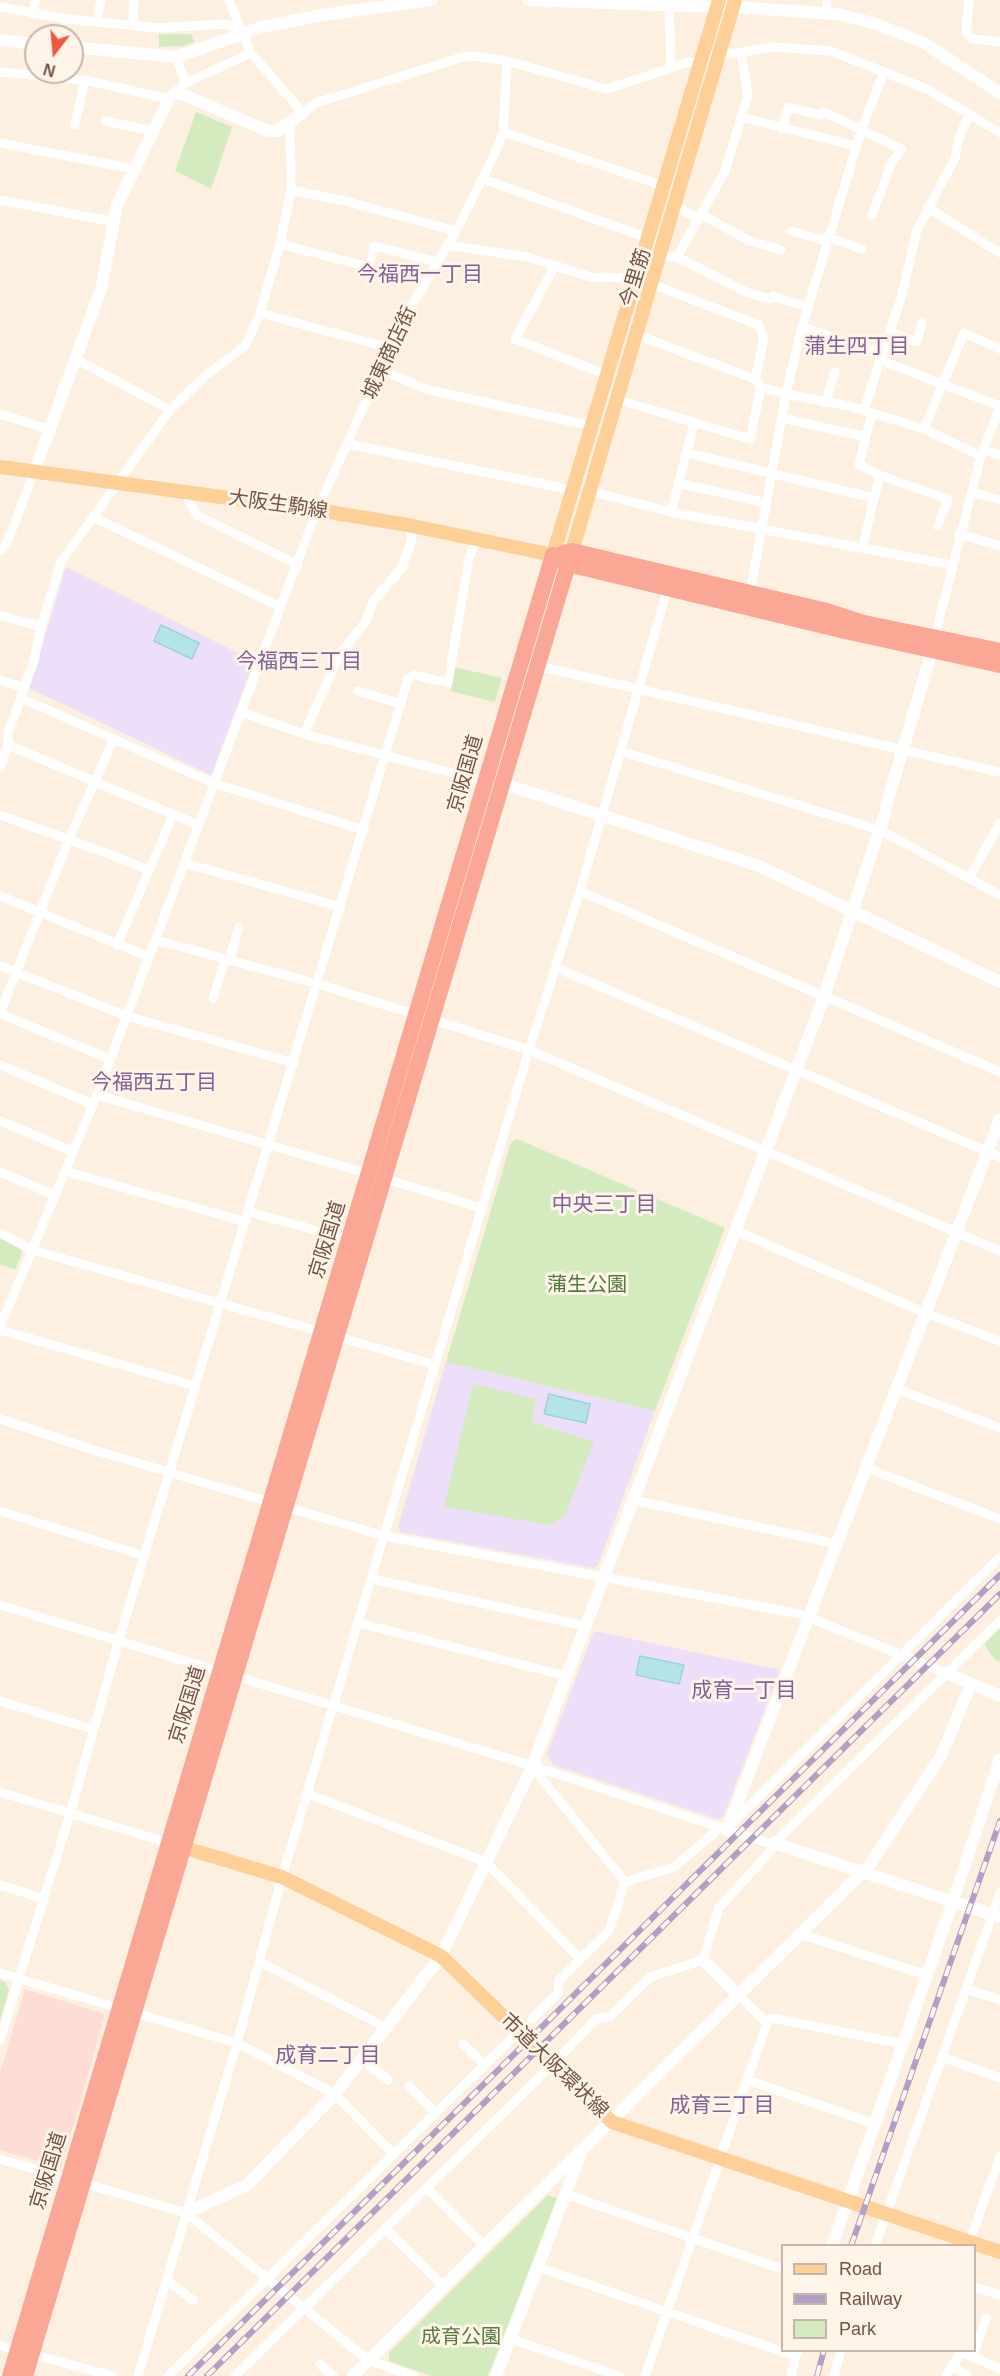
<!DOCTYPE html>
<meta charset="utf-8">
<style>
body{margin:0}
#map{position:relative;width:1000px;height:2376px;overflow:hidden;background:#fdf0e1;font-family:Arial,sans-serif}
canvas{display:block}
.legend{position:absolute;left:781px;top:2244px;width:195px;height:108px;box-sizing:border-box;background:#fff4e8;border:2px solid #c8b4a8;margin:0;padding:8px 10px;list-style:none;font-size:18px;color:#755447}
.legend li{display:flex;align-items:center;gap:12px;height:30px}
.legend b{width:30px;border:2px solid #c8b4a8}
.north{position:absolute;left:24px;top:24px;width:60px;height:60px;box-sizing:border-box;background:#fff4e8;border:2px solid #c8b4a8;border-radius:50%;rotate:196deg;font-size:16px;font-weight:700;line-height:24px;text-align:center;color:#755447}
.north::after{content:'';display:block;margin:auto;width:21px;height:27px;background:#ec5940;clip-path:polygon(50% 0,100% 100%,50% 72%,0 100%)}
</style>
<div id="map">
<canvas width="1000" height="2376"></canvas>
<ul class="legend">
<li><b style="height:8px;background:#fecf96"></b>Road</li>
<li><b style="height:8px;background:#b19fc6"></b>Railway</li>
<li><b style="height:16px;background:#d4ebbf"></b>Park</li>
</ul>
<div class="north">N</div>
</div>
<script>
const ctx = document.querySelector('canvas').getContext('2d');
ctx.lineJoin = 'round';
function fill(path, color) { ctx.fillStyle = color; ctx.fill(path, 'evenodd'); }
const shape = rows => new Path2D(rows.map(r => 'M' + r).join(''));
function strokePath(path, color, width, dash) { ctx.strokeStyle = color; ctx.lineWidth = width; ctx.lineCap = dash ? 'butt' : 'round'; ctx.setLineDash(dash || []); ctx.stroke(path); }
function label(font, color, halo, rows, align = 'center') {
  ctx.font = font + ' Arial,"Noto Sans JP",sans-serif'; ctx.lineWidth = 6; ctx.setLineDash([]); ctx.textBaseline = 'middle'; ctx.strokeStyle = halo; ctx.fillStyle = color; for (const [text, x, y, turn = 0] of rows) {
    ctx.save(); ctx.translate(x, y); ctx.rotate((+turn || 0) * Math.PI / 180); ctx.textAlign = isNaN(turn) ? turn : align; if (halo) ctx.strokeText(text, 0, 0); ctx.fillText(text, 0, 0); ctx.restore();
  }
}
const commercial = shape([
 [25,1989,105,2014,61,2168,0,2150,0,2073]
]);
const education = shape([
 [66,567,254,661,211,775,29,688],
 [446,1362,655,1411,598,1565,593,1568,400,1532,398,1527],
 [594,1631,780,1670,724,1815,718,1819,553,1765,547,1754]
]);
const green = shape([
 [159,34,191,34,194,42,183,46,159,47],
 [196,112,232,127,211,189,175,171],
 [454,667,502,678,495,702,451,691],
 [517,1139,725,1228,655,1411,446,1362,511,1142],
 [0,1238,21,1249,22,1254,15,1270,0,1264],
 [473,1384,536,1399,532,1422,594,1442,565,1515,550,1525,444,1507],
 [1000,1628,1000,1662,995,1660,984,1644],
 [0,1980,5,1982,9,1989,0,2021],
 [548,2195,557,2198,488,2376,432,2376,389,2361,389,2353]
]);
const water = shape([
 [161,625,199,643,192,659,154,641,161,625],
 [549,1394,590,1404,586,1423,544,1414,549,1394],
 [640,1656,684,1665,679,1684,636,1675,640,1656]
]);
const street = shape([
 [229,0,251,53,303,113,316,103,463,57,474,56,507,61,607,89,671,68],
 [669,0,671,68,688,62,700,62,717,56,773,47,831,51,927,89,1000,133],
 [969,0,966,33,973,39,1000,42],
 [0,7,67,19,157,28,226,24,242,33],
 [826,12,827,0],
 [32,14,36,0],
 [96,22,101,0],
 [133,26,134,0],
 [176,57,186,83,182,87],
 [0,72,85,80,169,99],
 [186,83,251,53],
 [741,117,856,146],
 [105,121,153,131],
 [75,125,85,80],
 [782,129,788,107,820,115,824,112,902,149,892,162,872,215],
 [503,132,664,186],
 [0,143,134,169],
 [483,179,648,238],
 [291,190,345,201,456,231],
 [0,200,114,222],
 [673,205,699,219],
 [927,207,1000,253],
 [701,214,748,240,781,250],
 [792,231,826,241],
 [827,237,862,249],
 [280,244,368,267,375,246,437,262],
 [447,245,528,257,590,277,636,278,759,325,764,338,755,379],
 [658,257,677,257,748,293,771,299,773,296,807,307],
 [677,257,725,171,748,95,741,53],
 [555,266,515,339,607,375],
 [260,313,390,348],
 [802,327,883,354],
 [890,332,917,342,922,322],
 [634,334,755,379,761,387,786,394,849,406,924,429,981,456],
 [76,359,170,410],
 [880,360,1000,406],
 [380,369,425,389,592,426],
 [615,399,750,439,761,387],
 [825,403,835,372],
 [864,410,901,298,917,230,955,158,959,138,969,114],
 [872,413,859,464,879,475,948,499,938,526],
 [0,414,51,430],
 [782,418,866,437],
 [924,429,964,333,1000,349],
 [348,444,572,490],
 [984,450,1000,455],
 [687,453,874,498,863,546],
 [678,483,767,503],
 [589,491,671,512,952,565],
 [972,492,1000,500],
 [185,493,197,515,298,565],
 [874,498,880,476],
 [671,512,694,424],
 [95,518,281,607],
 [959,534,1000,546],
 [0,551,7,543,34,472],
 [750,593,786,394,802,327,862,128,884,72],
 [0,615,41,627],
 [935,636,981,456,1000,407],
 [538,666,1000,772],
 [0,680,24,688],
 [358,691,401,704],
 [21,698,213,783,364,830],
 [241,712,304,734,486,782],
 [304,734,341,652,366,621,373,601,402,568,412,538,408,525],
 [8,745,198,825],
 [620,751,880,830,1000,895],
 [0,768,8,745,8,733,34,661,41,627,61,562,170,410,205,376,245,346,260,313,280,244,291,190,290,123],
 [0,815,109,854,148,870],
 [184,863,341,907],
 [969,878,1000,823],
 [580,891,1000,1072],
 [0,896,149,957],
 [156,940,318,984,529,1050,1000,1251],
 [117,945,173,815],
 [229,961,239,927],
 [0,966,127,1016,294,1063],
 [557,968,1000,1157],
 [213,999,225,960],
 [0,1013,69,839,114,739],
 [0,1014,110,1059],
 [0,1065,92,1104],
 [97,1095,369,1174],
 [0,1121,72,1151],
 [65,1171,246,1222],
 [0,1172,55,1195],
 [382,1178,482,1208],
 [249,1212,350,1240],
 [734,1230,925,1313,1000,1341],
 [0,1233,32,1250,322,1332],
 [0,1327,97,1095,317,510,390,348,415,300,456,231,495,153,503,132,507,61],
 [0,1330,195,1386],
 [335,1336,435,1365],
 [897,1389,1000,1428],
 [0,1419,87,1448,384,1536,800,1614,946,1673],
 [866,1468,1000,1519],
 [633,1500,837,1544],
 [0,1511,145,1556],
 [372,1579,585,1626],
 [0,1605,520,1762,768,1843,774,1843,1000,1621],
 [359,1623,566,1676],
 [0,1701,92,1729],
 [532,1767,625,1882],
 [0,1792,169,1843],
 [308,1794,486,1862,580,1959],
 [732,1823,1000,1557],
 [0,1885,44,1899],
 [800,1934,927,1975],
 [260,1962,385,2027],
 [0,1973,237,2043,335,2094,393,2154],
 [966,1989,1000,2000],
 [738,1995,767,2023],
 [532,2019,558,1993,559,1980,609,1931,625,1882,674,1867,720,1828],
 [0,2040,70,1814,118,1643,408,679,415,675,448,683,469,558,477,539],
 [463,2044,485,2065],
 [942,2057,1000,2078],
 [361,2059,388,2080],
 [557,2060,596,2019,610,2017,650,1977,703,1960,719,1908,777,1844],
 [747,2080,875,2124],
 [409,2086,436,2113],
 [0,2159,186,2213,368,2360,413,2376],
 [428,2189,484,2246],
 [565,2194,782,2269],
 [385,2228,444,2287],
 [875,2246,1000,1893],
 [968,2246,1000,2156],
 [538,2267,795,2356],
 [166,2280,193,2300],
 [974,2287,1000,2295],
 [511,2339,619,2376],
 [0,2345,18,2351],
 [957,2350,1000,2369],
 [31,2354,113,2376],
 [973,2357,986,2318],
 [320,2364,333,2376],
 [953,2366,967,2376],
 [138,2376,237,2043,282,1877,529,1050,580,891,668,587],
 [168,2376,513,2037],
 [235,2376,547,2070],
 [645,2376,768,2020,772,2018,903,2044],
 [791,2376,796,2353],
 [834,2376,841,2350],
 [946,2376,961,2352]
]);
const secondary = shape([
 [528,0,747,8,838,14,876,24,924,43,1000,93],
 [0,40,36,44],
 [72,47,176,57,262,27,322,15,432,0],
 [34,472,101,289,117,205,169,99,177,92,268,131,277,131,303,113],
 [501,783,759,866,1000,982],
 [886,807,934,644],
 [946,1673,1000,1696],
 [727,1830,1000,1119],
 [774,1843,1000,1917],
 [703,1960,738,1995],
 [186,2213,247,2185,335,2094,441,1956,532,1767,821,1005,885,813],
 [832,2246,951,1907,1000,1759],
 [796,2353,797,2350],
 [353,2376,869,1866,941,1756,971,1684],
 [496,2376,580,2156]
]);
const primary = shape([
 [0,467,317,510,408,525,553,555,719,0],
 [572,551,735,0],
 [175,1845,282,1877,441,1956,612,2122,1000,2252]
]);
const highway = shape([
 [563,553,572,551,827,611,864,623,1000,651],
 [558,558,568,564,845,631,1000,665],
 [10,2376,553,555],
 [25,2376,572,551]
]);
const rail = shape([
 [851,2246,1000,1821],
 [188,2376,1000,1575],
 [207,2376,1000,1594],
 [817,2376,824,2350]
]);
const streetNames = [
 ["今里筋",636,278,-73],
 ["城東商店街",390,353,-65],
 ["大阪生駒線",278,505,8],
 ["京阪国道",466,774,-74],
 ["京阪国道",328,1240,-73],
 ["京阪国道",188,1705,-73],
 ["市道大阪環状線",554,2066,44],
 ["京阪国道",49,2171,-73]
];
const parkNames = [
 ["蒲生公園",587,1285],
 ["成育公園",461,2337]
];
const neighbourhoodNames = [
 ["今福西一丁目",420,275],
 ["蒲生四丁目",857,347],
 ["今福西三丁目",299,662],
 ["今福西五丁目",154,1083],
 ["中央三丁目",604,1205],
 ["成育一丁目",744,1691],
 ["成育二丁目",328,2056],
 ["成育三丁目",722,2106]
];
fill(commercial, '#feddd4');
fill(education, '#eddef9');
fill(green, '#d4ebbf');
fill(water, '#b5e4e7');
strokePath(water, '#9ad4d9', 1.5);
strokePath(street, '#fff', 9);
strokePath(secondary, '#fff', 12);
strokePath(primary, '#fecf96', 14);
strokePath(highway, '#faa795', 16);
strokePath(rail, '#b19fc6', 6);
strokePath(rail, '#fff4e8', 4, [11]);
label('20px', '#755447', '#fff4e8', streetNames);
label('20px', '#557b3e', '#fff4e8', parkNames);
label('21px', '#826299', '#fff4e8', neighbourhoodNames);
</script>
